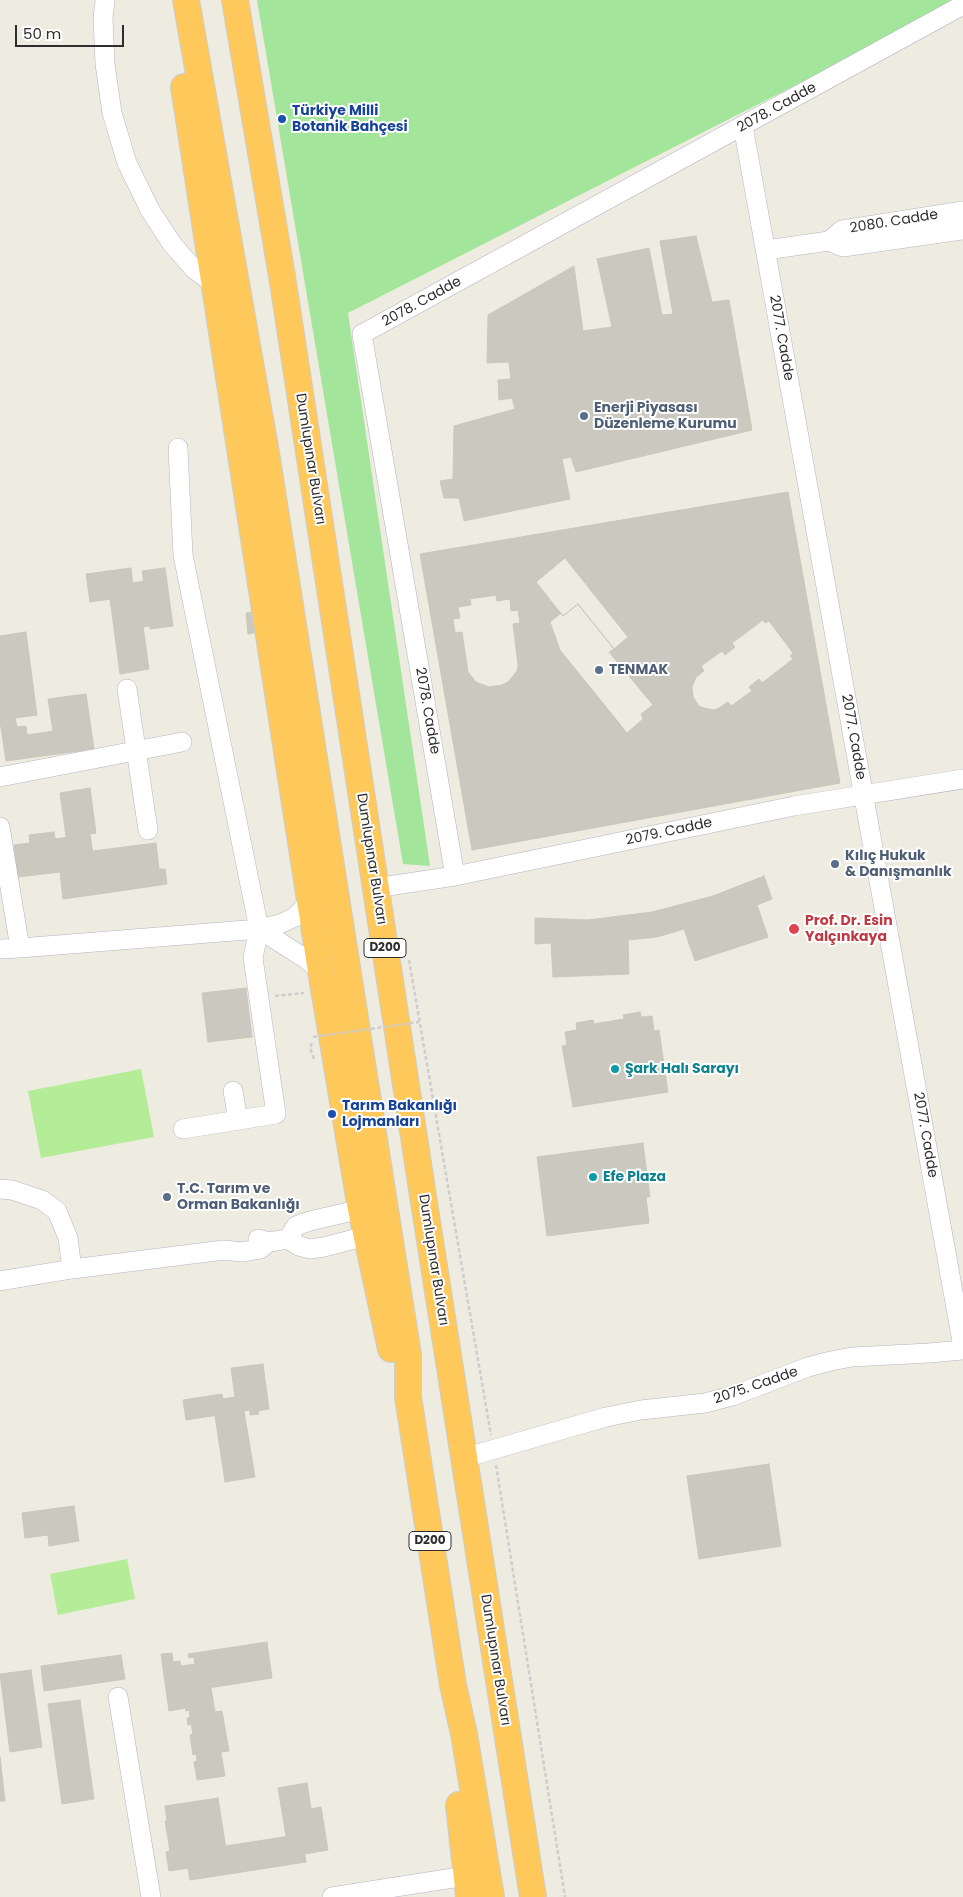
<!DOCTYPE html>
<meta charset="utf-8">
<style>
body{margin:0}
#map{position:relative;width:963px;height:1897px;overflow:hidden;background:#eeece0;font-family:Poppins,sans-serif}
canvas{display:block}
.scale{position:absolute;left:15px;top:25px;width:109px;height:22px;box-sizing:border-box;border:2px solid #2d2d2d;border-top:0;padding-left:6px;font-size:15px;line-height:18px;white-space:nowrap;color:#2d2d2d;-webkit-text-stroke:4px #fff;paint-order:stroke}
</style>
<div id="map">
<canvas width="963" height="1897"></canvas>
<div class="scale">50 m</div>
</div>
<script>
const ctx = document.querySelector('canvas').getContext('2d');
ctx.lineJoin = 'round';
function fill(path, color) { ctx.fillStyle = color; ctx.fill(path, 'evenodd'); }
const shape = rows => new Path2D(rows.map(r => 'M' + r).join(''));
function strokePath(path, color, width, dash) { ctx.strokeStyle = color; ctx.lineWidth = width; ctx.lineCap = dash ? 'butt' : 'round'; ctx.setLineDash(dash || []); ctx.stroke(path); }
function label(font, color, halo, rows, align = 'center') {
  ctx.font = font + ' Poppins,sans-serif'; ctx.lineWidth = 4; ctx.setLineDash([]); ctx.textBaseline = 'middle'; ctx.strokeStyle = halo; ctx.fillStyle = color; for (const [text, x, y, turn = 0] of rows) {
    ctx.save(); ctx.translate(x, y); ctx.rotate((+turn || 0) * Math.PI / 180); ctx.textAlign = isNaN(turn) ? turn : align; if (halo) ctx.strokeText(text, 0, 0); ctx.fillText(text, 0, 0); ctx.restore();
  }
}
const green = shape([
 [257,0,963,0,348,313,430,866,403,864]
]);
const pitch = shape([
 [141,1069,154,1137,41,1158,28,1091],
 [127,1559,135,1599,58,1615,50,1574]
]);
const building = shape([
 [696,236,712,302,729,300,752,430,576,472,571,457,562,459,570,499,464,521,459,498,444,498,440,481,453,479,454,426,515,409,512,398,499,400,498,380,511,379,509,362,487,363,488,315,574,266,583,331,612,327,597,259,649,248,662,315,673,314,660,241,696,236],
 [788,492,840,783,472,850,420,554,788,492],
 [565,558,628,637,614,649,578,604,563,616,536,582,565,558],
 [131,568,134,596,90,602,86,574,131,568],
 [165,568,173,626,150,629,150,626,143,627,141,612,148,611,142,571,165,568],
 [144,581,148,611,129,613,127,597,134,596,133,583,144,581],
 [496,595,497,601,510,599,511,611,518,610,520,623,513,624,518,665,517,671,508,682,502,685,489,687,476,682,468,672,462,632,455,633,453,619,460,618,458,607,471,605,470,599,496,595],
 [127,597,129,613,141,612,149,669,120,674,110,599,127,597],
 [578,604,614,649,609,652,653,705,641,714,643,719,627,733,560,650,550,622,561,613,563,616,578,604],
 [257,612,259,632,248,634,246,613,257,612],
 [763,620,765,623,769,621,793,653,790,656,793,659,762,683,759,679,749,687,752,691,731,706,728,702,719,708,714,710,704,708,699,706,693,697,692,687,696,677,704,671,701,666,722,651,725,655,735,647,732,643,763,620],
 [26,632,37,715,15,718,17,727,26,726,27,735,53,731,48,699,86,694,94,749,6,761,0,721,0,636,26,632],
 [90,788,96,833,66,837,60,793,90,788],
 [54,832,55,839,90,834,99,894,63,899,60,872,18,877,14,845,30,843,29,835,54,832],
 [156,843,159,869,165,869,167,884,99,894,93,851,156,843],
 [764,876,772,899,757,905,768,937,695,961,684,929,657,937,652,912,713,896,764,876],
 [652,912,657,937,628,940,629,974,553,977,551,943,535,944,535,918,588,920,652,912],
 [246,988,252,1037,208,1042,202,993,246,988],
 [640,1012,641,1017,652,1016,654,1031,659,1030,668,1092,573,1107,562,1046,567,1045,565,1032,577,1030,576,1023,593,1020,594,1024,624,1019,623,1015,640,1012],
 [643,1143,650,1197,646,1197,649,1223,547,1236,537,1157,643,1143],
 [263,1364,269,1409,258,1411,259,1414,250,1415,250,1410,186,1420,183,1400,222,1394,223,1399,235,1397,231,1368,263,1364],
 [244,1411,255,1477,225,1482,215,1416,244,1411],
 [769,1464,781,1546,699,1559,687,1476,769,1464],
 [74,1506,79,1541,49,1546,48,1535,25,1538,22,1513,74,1506],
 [267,1642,272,1678,183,1692,185,1708,169,1711,161,1654,172,1653,173,1662,180,1661,181,1666,195,1664,194,1657,189,1658,188,1654,267,1642],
 [121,1655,125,1679,44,1691,41,1666,121,1655],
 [31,1670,42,1747,10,1752,0,1674,31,1670],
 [211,1688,215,1712,222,1711,229,1751,221,1752,225,1776,197,1780,194,1762,197,1761,196,1754,193,1755,190,1735,193,1734,191,1724,188,1725,187,1718,190,1717,189,1710,186,1711,183,1692,211,1688],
 [80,1700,94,1799,62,1804,48,1704,80,1700],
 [0,1757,5,1801,0,1801,0,1757],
 [307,1783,311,1809,321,1807,328,1850,305,1854,302,1834,286,1836,278,1788,307,1783],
 [218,1798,228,1862,169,1871,166,1852,170,1851,165,1821,167,1821,165,1806,218,1798],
 [302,1834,306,1862,190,1880,188,1868,228,1862,226,1846,302,1834]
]);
const path = shape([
 [409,960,491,1435],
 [275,996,304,993],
 [312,1043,310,1048,314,1059],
 [496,1465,565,1897]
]);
const minor = shape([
 [105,0,103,18,105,64,112,113,127,163,150,210,172,244,194,269,215,285],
 [743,126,963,1347],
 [829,241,843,247,963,230],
 [766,250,829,241,842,230,963,211],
 [178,448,183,555,259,929,253,958,276,1114,183,1129],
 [127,689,148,830],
 [0,777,182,742],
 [0,827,20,948,259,929,280,924,295,917,310,901],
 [455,876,362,334,963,5],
 [375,888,455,876,794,806,963,779],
 [259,929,306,959,321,971],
 [0,949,20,948],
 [233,1091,238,1120],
 [0,1189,12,1190,42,1200,57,1211,68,1238,72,1269],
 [258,1239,269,1242,288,1239,299,1246,310,1249,324,1247,366,1236],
 [288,1239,296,1226,310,1221,361,1209],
 [0,1281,72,1269,224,1250,241,1252,260,1249,269,1242],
 [464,1458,606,1417,641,1410,705,1403,732,1396,808,1367,831,1361,852,1357,929,1353,963,1350],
 [118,1697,151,1897],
 [332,1897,466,1876]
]);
const highway = shape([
 [186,0,266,453,408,1355,408,1397,453,1685,464,1734,491,1897],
 [235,0,282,276,423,1196,533,1897],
 [184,87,321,971,361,1209,391,1349],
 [459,1805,469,1897]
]);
const pathBridge = shape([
 [313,1037,419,1022]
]);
const markers = [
 [282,119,5,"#1a4fb4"],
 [584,416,5,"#5c6f8a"],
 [599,670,5,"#5c6f8a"],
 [835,864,5,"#5c6f8a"],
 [794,929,6,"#e0444e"],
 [615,1069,5,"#0f9aa8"],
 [332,1114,5,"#1a4fb4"],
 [593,1177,5,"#0f9aa8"],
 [167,1197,5,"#5c6f8a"]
];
const shields = [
 [385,948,42],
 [430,1541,42]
];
const shieldNames = [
 ["D200",385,948],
 ["D200",430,1541]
];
const streetNames = [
 ["2078. Cadde",777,108,-29],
 ["2080. Cadde",894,222,-9],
 ["2078. Cadde",422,302,-29],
 ["2077. Cadde",781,338,80],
 ["Dumlupınar Bulvarı",310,459,81],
 ["2078. Cadde",427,711,80],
 ["2077. Cadde",853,737,80],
 ["2079. Cadde",669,832,-12],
 ["Dumlupınar Bulvarı",371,859,81],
 ["2077. Cadde",925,1135,80],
 ["Dumlupınar Bulvarı",433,1260,81],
 ["2075. Cadde",756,1386,-19],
 ["Dumlupınar Bulvarı",495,1660,81]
];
const transitNames = [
 ["Türkiye Milli",292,111],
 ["Botanik Bahçesi",292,127],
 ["Tarım Bakanlığı",342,1106],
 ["Lojmanları",342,1122]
];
const serviceNames = [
 ["Enerji Piyasası",594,408],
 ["Düzenleme Kurumu",594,424],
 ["TENMAK",609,670],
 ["Kılıç Hukuk",845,856],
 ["& Danışmanlık",845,872],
 ["T.C. Tarım ve",177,1189],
 ["Orman Bakanlığı",177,1205]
];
const healthNames = [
 ["Prof. Dr. Esin",805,921],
 ["Yalçınkaya",805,937]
];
const cultureNames = [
 ["Şark Halı Sarayı",625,1069],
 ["Efe Plaza",603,1177]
];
fill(green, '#a4e59c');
fill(pitch, '#b5ec98');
fill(building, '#cac8bf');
strokePath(building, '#cac8b9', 1);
strokePath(minor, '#b4b3c0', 20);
strokePath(highway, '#cdcdcd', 28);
strokePath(path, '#cdcdcd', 2.5, [4, 2.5]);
strokePath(minor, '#fff', 19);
strokePath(highway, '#ffc85a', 26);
strokePath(pathBridge, '#cdcdcd', 2.5, [4, 2.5]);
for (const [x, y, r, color] of markers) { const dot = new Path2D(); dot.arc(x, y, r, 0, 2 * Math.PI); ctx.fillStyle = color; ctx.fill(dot); strokePath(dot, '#fff', 2); }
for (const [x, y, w] of shields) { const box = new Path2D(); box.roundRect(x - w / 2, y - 9.5, w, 19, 4); ctx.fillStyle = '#fff'; ctx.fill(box); strokePath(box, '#2d2d2d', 1); }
label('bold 12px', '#2d2d2d', null, shieldNames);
label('14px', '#2d2d2d', '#fff', streetNames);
label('bold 14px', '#164399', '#fff', transitNames, 'left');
label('bold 14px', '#4e5e75', '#fff', serviceNames, 'left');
label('bold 14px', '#be3a42', '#fff', healthNames, 'left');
label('bold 14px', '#0d838f', '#fff', cultureNames, 'left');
</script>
